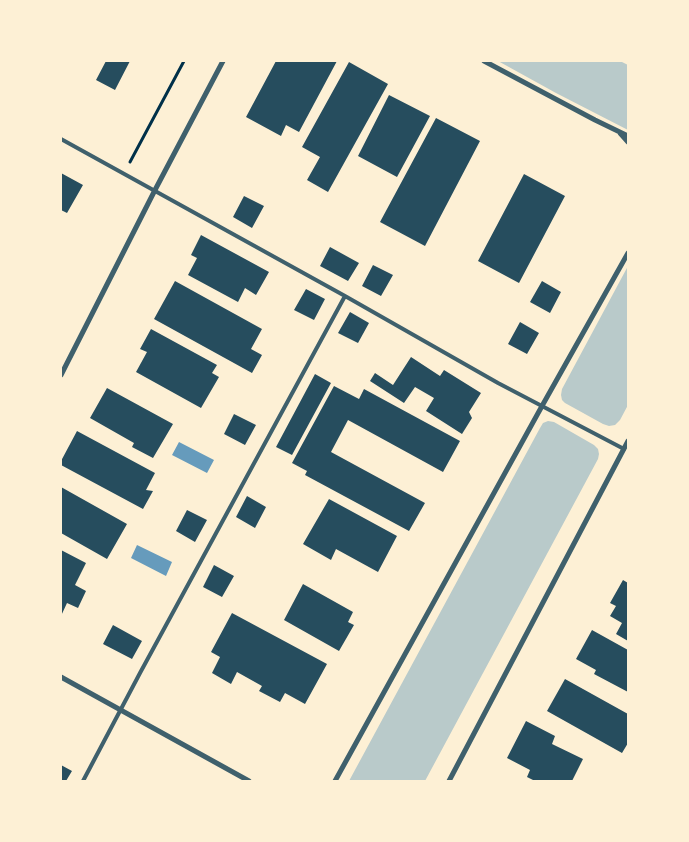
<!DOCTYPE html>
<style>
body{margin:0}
#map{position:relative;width:689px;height:842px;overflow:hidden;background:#fdf0d5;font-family:"PT Serif",serif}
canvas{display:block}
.frame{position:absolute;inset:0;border:62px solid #fdf0d5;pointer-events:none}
</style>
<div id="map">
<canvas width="689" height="842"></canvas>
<div class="frame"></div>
</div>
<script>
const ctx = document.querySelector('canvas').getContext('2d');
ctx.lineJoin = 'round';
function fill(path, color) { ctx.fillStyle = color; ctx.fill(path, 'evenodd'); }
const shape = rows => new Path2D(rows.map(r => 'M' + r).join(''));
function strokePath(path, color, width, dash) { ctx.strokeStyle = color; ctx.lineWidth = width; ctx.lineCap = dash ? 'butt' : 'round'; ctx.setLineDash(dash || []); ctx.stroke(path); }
const green = shape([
 [498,61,620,61,628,65,628,130,556,93],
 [628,266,628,405,620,420,615,425,609,426,603,424,565,403,562,400,561,395,562,389],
 [548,421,554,422,594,445,598,449,599,454,598,459,425,781,349,781,540,428,543,423]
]);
const water = shape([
 [179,442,214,460,207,473,172,455],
 [137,545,172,562,166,576,131,558]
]);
const building = shape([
 [106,61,130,61,115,90,96,80],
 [276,61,337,61,299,132,286,125,281,136,246,117],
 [349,62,388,84,328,192,307,180,320,157,302,147],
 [389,95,430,116,397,177,358,156],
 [436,118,480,141,425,246,380,222],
 [61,173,83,185,67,213,61,210],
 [524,174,565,196,519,283,478,261],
 [244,196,264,206,252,228,233,217],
 [201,235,269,272,256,295,245,288,238,302,188,275,197,258,191,255],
 [330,247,359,263,348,281,320,266],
 [373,265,393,275,381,296,362,286],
 [175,281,262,329,251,349,262,355,252,373,154,319],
 [542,281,561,292,550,313,530,302],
 [306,289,325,299,314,320,294,310],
 [350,312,369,323,358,343,338,333],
 [520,322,539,333,527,354,508,344],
 [151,329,217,365,212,373,219,377,201,408,136,372,147,352,140,349],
 [411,357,440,376,444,370,481,393,469,412,472,418,462,434,426,411,434,398,415,387,404,403,370,381,375,373,393,385],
 [315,374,331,383,292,455,276,447],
 [334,386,359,399,364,389,460,441,443,472,348,420,331,452,425,503,409,531,305,475,307,471,292,463],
 [107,388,173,424,153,458,132,447,134,443,90,418],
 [234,414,256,425,245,445,224,434],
 [77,431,155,473,146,490,153,491,143,509,61,465,61,461],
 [61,487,127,524,107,559,61,533],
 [247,496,266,507,255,528,236,517],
 [329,499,397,536,378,572,336,549,331,560,303,544],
 [187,510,207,520,195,542,176,531],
 [61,550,86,563,75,585,86,591,78,608,67,603,61,616],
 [214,565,234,576,222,597,203,587],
 [623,580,628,583,628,641,616,634,622,623,610,616,616,606,610,603],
 [303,584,353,612,348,622,354,625,339,651,284,620],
 [232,613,327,664,305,704,285,693,280,702,259,691,262,686,237,672,231,684,212,673,220,657,211,652],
 [113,625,142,641,132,659,103,644],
 [592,630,628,650,628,692,594,674,596,670,576,659],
 [565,679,628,714,628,743,622,753,547,711],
 [526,721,555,736,552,744,583,759,572,781,535,781,527,777,530,770,507,758],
 [61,765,72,771,66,781,61,781]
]);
const path = shape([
 [130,162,184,61]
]);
const service = shape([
 [61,139,345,296,498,383,624,449],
 [83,781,140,673,345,296]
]);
const minor = shape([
 [484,61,595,120,628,136],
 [620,133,628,142],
 [61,375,155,190,223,61],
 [61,677,249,781],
 [335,781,542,406,628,253],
 [449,781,628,441]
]);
fill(green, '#b9caca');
fill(water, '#669bbc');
fill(building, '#264d5e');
strokePath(path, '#003049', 3);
strokePath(service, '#3f606c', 4);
strokePath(minor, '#3f606c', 5);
</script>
